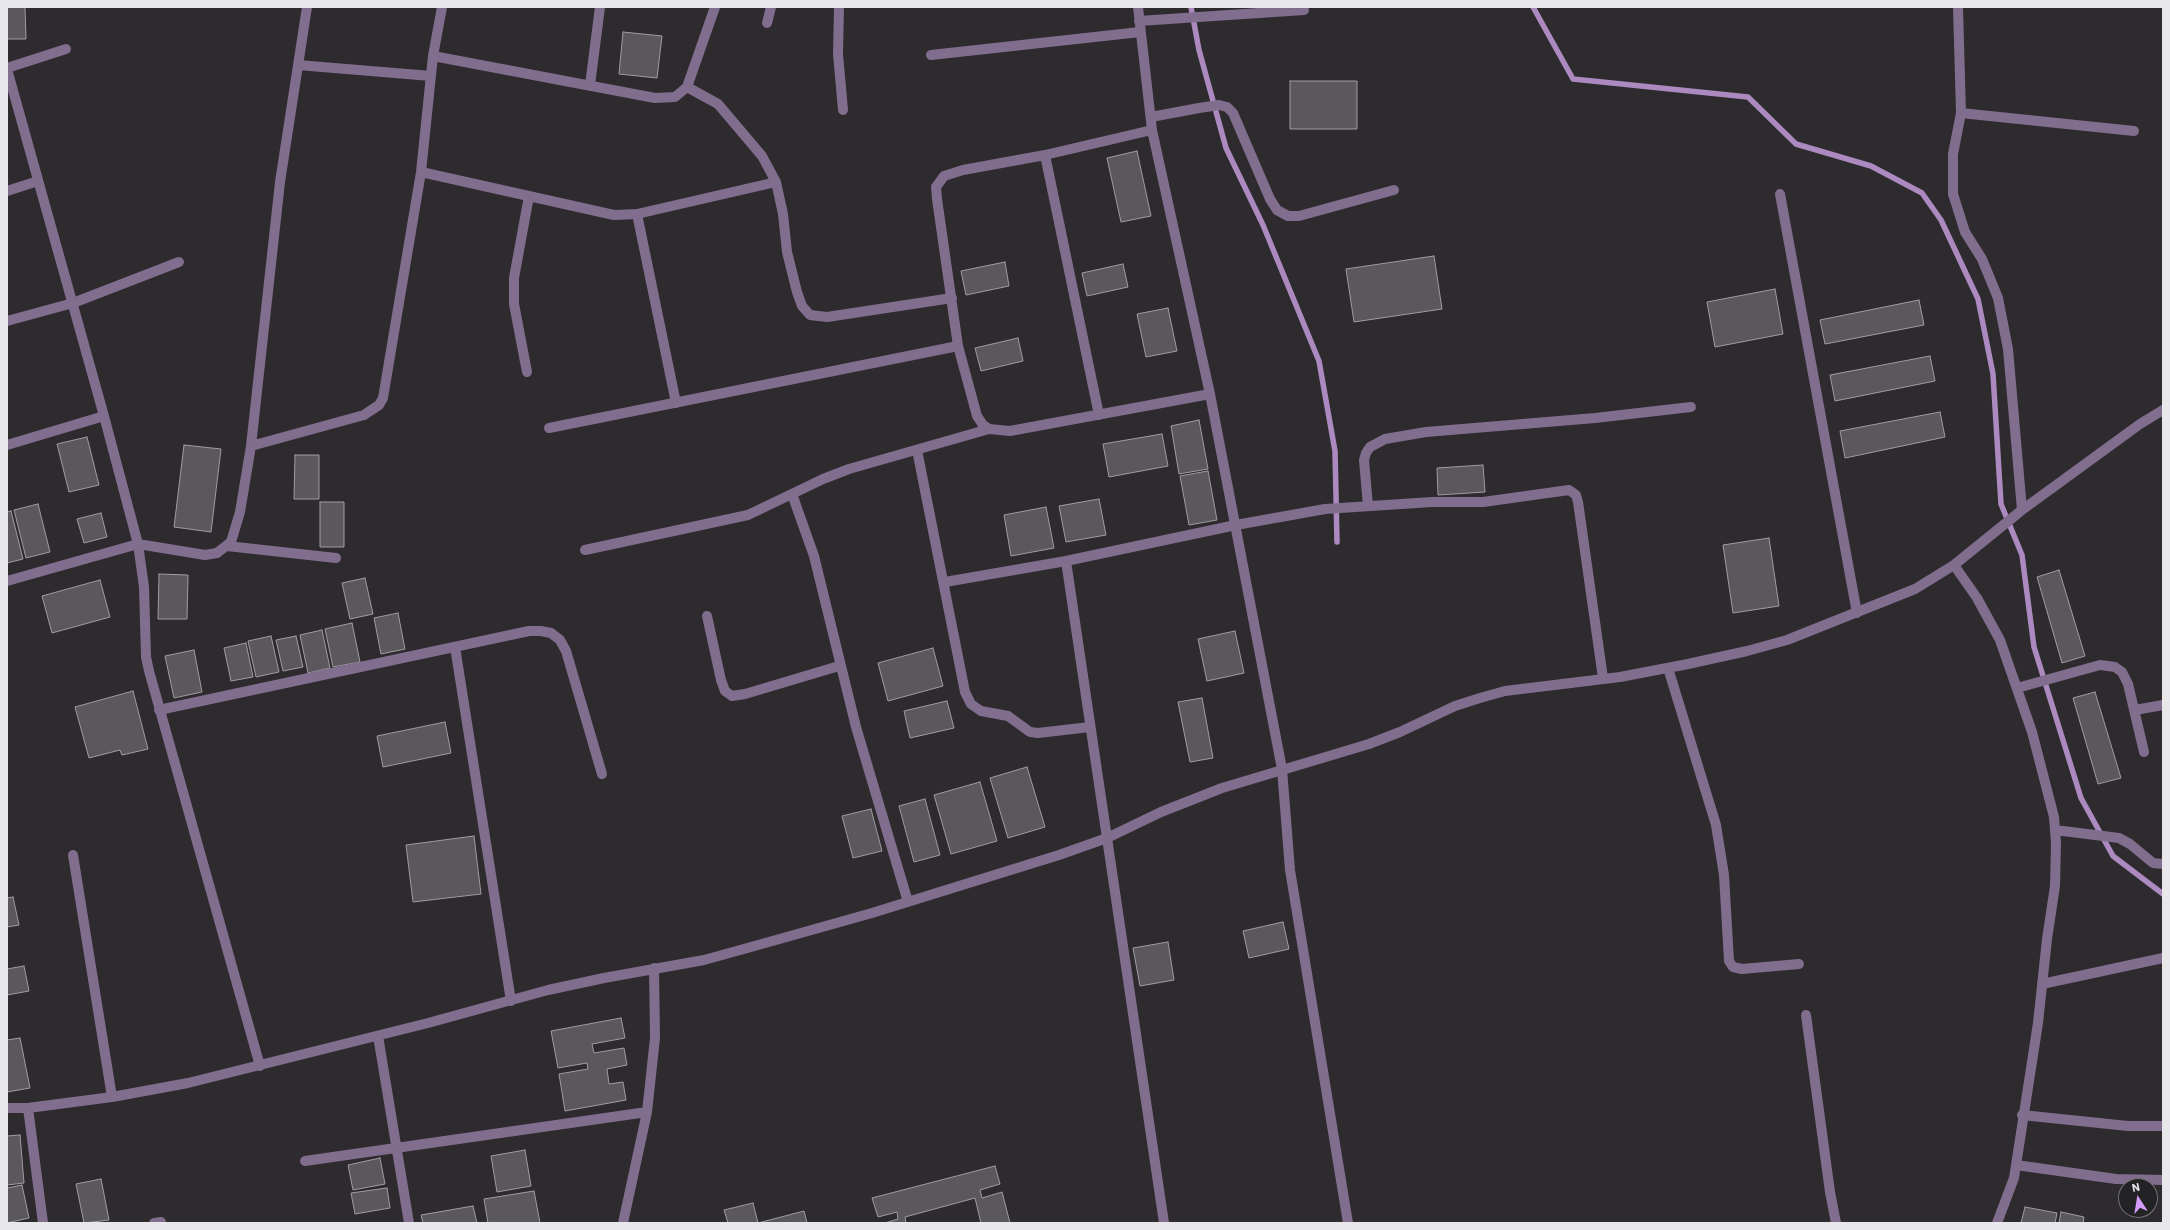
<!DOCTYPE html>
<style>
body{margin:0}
#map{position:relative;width:2170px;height:1230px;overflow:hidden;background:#2d2b2e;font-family:"IBM Plex Sans",sans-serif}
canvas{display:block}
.frame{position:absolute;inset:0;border:8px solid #e8e7e9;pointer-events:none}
.north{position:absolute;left:2118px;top:1178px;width:40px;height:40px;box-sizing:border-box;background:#232224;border:1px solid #727173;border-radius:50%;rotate:348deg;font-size:11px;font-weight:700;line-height:16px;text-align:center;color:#e8e7e9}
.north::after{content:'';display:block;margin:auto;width:14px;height:18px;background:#d59bfa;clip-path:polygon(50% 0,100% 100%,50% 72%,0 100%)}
</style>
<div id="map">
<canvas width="2170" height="1230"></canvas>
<div class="frame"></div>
<div class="north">N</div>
</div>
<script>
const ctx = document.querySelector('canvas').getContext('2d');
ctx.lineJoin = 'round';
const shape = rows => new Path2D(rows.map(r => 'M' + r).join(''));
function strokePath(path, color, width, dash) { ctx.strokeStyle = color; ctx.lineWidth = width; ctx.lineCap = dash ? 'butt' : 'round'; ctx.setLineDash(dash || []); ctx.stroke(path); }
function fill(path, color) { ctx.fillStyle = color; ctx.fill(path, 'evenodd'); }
const stream = shape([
 [1191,7,1199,50,1226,148,1263,225,1319,361,1335,451,1337,542],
 [1533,7,1573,79,1748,97,1796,144,1871,166,1922,193,1941,220,1978,299,1993,374,2001,504,2022,555,2034,647,2081,798,2113,856,2163,894]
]);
const building = shape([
 [7,7,25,7,26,39,7,39,7,7],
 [623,32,662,36,657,78,619,74,623,32],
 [1290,81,1357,81,1357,129,1290,129,1290,81],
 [1137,151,1151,216,1121,222,1107,158,1137,151],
 [1434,256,1442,309,1354,322,1346,269,1434,256],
 [1005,262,1009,286,966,295,961,271,1005,262],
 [1123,264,1128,287,1087,296,1082,273,1123,264],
 [1775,289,1783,334,1715,347,1707,302,1775,289],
 [1919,300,1924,325,1825,344,1820,320,1919,300],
 [1168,308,1177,351,1146,357,1137,314,1168,308],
 [1018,338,1023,361,981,371,975,348,1018,338],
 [1930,356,1935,381,1835,401,1830,375,1930,356],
 [1940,412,1945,437,1845,458,1840,431,1940,412],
 [1199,420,1208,469,1179,474,1171,426,1199,420],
 [1162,434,1168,466,1109,477,1103,444,1162,434],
 [87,437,99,485,69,492,57,444,87,437],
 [184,445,221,449,211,532,174,527,184,445],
 [295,455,319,455,319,499,294,499,295,455],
 [1483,465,1485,492,1438,495,1437,468,1483,465],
 [1208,471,1217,520,1189,525,1180,476,1208,471],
 [1099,499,1106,535,1066,542,1059,506,1099,499],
 [320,502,344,502,344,547,320,547,320,502],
 [38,504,50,552,26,558,14,510,38,504],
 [1046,507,1054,548,1011,556,1004,515,1046,507],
 [11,511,23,559,7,563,7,512,11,511],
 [101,513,107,537,84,543,77,519,101,513],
 [1769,538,1779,606,1733,613,1723,545,1769,538],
 [2059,570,2085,656,2062,663,2037,577,2059,570],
 [159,574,188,575,187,619,158,619,159,574],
 [365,578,373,614,350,619,342,583,365,578],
 [100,580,110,617,52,633,42,596,100,580],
 [398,613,405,649,381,654,374,618,398,613],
 [352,623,360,662,333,667,325,629,352,623],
 [322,630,330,668,308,673,300,635,322,630],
 [1235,631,1244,673,1207,681,1198,639,1235,631],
 [271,636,279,672,256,677,248,641,271,636],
 [296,636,303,667,283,671,276,640,296,636],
 [246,643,253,677,231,681,224,648,246,643],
 [933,648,943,686,888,701,878,663,933,648],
 [194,650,202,692,174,698,165,656,194,650],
 [133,691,148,749,122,755,120,750,89,758,75,707,133,691],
 [2095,692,2121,778,2098,784,2073,698,2095,692],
 [1202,698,1213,758,1190,762,1178,702,1202,698],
 [947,701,954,728,910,738,904,711,947,701],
 [445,722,451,753,383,767,377,736,445,722],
 [1027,767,1045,827,1008,838,990,778,1027,767],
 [980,782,997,841,951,854,934,795,980,782],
 [925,799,940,855,914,862,899,806,925,799],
 [871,809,882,851,853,858,842,816,871,809],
 [474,836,481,894,413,902,406,845,474,836],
 [13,897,19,925,7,927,7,898,13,897],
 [1283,922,1289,949,1249,958,1243,931,1283,922],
 [1168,942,1174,980,1140,986,1133,948,1168,942],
 [24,966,29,991,7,995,7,969,24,966],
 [621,1018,625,1038,592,1044,594,1053,624,1048,627,1065,607,1069,609,1084,623,1082,626,1100,565,1111,559,1074,588,1069,587,1063,558,1068,551,1031,621,1018],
 [20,1038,30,1088,7,1092,7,1040,20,1038],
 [20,1135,24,1183,7,1185,7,1136,20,1135],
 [525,1150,531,1186,497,1192,491,1156,525,1150],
 [380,1158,385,1184,353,1190,348,1165,380,1158],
 [995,1166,1000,1184,980,1190,982,1198,1002,1192,1010,1223,981,1223,975,1198,905,1217,906,1223,885,1223,898,1219,897,1212,878,1217,872,1198,995,1166],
 [101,1179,109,1220,84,1223,76,1184,101,1179],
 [22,1185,29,1218,7,1223,7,1188,22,1185],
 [387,1188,390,1208,355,1214,351,1193,387,1188],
 [534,1191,540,1223,488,1223,484,1199,534,1191],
 [753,1203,758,1223,804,1211,807,1223,728,1223,724,1210,753,1203],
 [473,1206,477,1223,423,1223,421,1215,473,1206],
 [2025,1207,2057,1213,2055,1223,2021,1223,2025,1207],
 [2061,1212,2084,1217,2083,1223,2059,1223,2061,1212]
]);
const minor = shape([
 [839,7,838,54,843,110],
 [1138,7,1152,130,1210,394,1282,769,1290,870,1348,1223],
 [1958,7,1961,113,1953,154,1953,194,1965,232,1982,259,1998,298,2008,349,2022,510],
 [1139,21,1304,10],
 [767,23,771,7],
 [931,55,1140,32],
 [433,56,655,98,675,97,687,87,715,7],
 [298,65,431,76],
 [7,68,66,49],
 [7,69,104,416,138,544,144,587,146,657,149,671,260,1066],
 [590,85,600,7],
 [687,87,718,104,762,156,776,182,783,214,787,252,797,292,802,306,810,315,827,317,952,298],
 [1961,113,2134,131],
 [1151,117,1199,108,1219,105,1227,107,1233,113,1270,199,1277,210,1288,216,1299,216,1394,190],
 [1152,130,1045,155,963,170,944,176,936,187,937,199,958,346,977,416,983,425,989,429,1010,431,1210,394],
 [1045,155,1099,415],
 [421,172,614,215,637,214,776,182],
 [7,191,38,181],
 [1780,194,1857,613],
 [637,214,676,403],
 [7,321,73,303,179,262],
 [527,372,514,304,514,278,529,196],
 [549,428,958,346],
 [7,445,104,416],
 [251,446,364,415,379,405,383,398,421,172,433,56,442,7],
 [917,450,965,692,971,704,981,711,1008,716,1030,732,1038,733,1090,727],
 [792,494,814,556,856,727,908,902],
 [1368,506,1364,460,1366,453,1370,447,1385,439,1426,432,1595,418,1691,407],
 [227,546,336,558],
 [585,550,748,515,823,479,849,469,989,429],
 [1066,561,1164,1223],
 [1954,565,1977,598,2000,640,2032,732,2054,817,2056,843,2055,886,2047,939,2038,1023,2014,1178,1997,1223],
 [7,581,138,544,205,555,217,553,231,542,240,512,251,446,280,182,307,7],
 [945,582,1066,561,1236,525,1325,509,1432,502,1483,502,1569,490,1576,495,1578,502,1603,678],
 [707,616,721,680,725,691,732,696,745,694,839,666],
 [455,647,511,1001],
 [1668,668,1716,825,1724,875,1729,961,1733,967,1742,969,1799,964],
 [2017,688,2100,665,2115,667,2122,672,2128,684,2144,752],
 [159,710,529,631,541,631,551,633,560,640,566,651,602,774],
 [2135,710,2163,705],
 [2055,830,2119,838,2130,844,2153,863,2163,864],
 [73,855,112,1097],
 [2042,984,2163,958],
 [1806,1015,1830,1192,1836,1223],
 [378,1036,409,1223],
 [7,1108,28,1108,112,1097,188,1083,428,1023,548,990,604,978,704,960,751,947,872,913,1059,855,1107,838,1161,812,1222,788,1369,744,1400,732,1455,706,1480,698,1505,691,1620,677,1688,664,1747,651,1787,640,1915,589,1954,565,2022,510,2140,424,2163,410],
 [28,1108,43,1223],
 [2022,1115,2128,1126,2163,1126],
 [305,1161,647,1112],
 [2016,1165,2116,1179,2163,1180],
 [154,1223,161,1222],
 [623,1223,647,1112,655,1038,654,968]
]);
strokePath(stream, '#ac8ac0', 5.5);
fill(building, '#5a585c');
strokePath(building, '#9f9da1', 1);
strokePath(minor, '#816d8e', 10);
</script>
